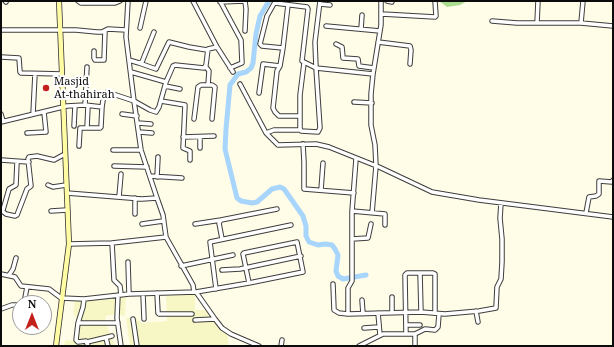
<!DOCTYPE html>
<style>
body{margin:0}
#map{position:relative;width:614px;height:347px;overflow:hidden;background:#fffce8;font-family:"Noto Serif",serif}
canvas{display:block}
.frame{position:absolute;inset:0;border:2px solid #0b0b0b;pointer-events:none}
.north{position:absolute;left:12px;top:295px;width:40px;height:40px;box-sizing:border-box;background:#fff;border:1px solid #9d9d9d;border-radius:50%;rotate:0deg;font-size:11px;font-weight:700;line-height:16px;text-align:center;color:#0b0b0b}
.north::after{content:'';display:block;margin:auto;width:14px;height:18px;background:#c3201a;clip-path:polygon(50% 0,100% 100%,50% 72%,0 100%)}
</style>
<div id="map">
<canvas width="614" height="347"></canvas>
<div class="frame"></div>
<div class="north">N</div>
</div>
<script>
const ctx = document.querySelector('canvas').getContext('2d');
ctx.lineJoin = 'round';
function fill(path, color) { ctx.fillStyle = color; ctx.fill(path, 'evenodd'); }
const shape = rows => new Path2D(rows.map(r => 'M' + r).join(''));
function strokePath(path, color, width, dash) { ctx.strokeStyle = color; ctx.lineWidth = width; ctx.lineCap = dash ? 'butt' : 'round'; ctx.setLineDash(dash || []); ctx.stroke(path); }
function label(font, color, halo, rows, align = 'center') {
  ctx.font = font + ' "Noto Serif",serif'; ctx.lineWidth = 4; ctx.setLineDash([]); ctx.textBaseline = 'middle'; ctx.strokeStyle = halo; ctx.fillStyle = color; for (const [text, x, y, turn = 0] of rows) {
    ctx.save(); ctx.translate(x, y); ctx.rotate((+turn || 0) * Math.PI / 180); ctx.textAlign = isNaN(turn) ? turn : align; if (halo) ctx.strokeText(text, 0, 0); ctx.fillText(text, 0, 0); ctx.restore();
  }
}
const farmland = shape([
 [195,292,195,310,210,310,227,332,229,346,130,346,126,318,136,318,142,323,167,321,166,293],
 [126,294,125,316,116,314,106,316,105,321,115,346,64,346,65,340,78,341,77,334,77,321,73,313,75,298,82,299]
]);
const forest = shape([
 [439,1,467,1,460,5,447,7]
]);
const river = shape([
 [269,1,260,16,256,34,253,63,251,68,246,72,238,74,230,85,226,129,225,149,237,198,241,201,252,203,257,202,272,189,280,187,284,189,303,216,306,226,306,236,309,242,318,245,325,244,332,245,335,249,338,255,336,271,338,276,343,279,366,275]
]);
const minor = shape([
 [5,1,6,2],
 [78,1,81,3,115,3,120,1],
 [193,1,217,47,233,72],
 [220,1,241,40,242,63,230,68],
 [320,1,315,42,316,68,373,74],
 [387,1,392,2],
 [220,2,244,1],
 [275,2,267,16,260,44,262,46,283,48],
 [275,3,307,7,308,9,302,61,316,68,320,128,318,132,301,131,300,128,300,118,299,116,279,116,275,112,273,108,277,71,280,66,283,48,288,5],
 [320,4,330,5],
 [382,14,435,17,436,16,435,1],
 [492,21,517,23,581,23,613,26],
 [537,23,538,1],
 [581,23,583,1],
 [326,26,380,31],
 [140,28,146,1],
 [361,29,362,15],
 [1,30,76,30,97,32,102,32,108,29,126,30],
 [245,31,246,9,245,1],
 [378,42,410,46,411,50,410,64],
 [336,44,342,47,343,58,358,59,359,66,374,68],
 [94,51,94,58,95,60,104,60,105,31],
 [1,57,19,58,20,72,21,73,62,74],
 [129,60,139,63,142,62,154,32],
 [139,63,156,69,169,42,189,47,207,50],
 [206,67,209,71,208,85],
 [131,72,166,82],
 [240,84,266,133,278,145,316,144,329,147,379,167,432,192,479,200,613,217],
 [165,86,180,89],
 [259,93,263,64,280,66],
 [161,101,185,105,183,148,190,151,190,160],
 [354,102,372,103],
 [85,105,87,67],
 [1,114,3,121],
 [33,114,35,74],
 [122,114,137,116],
 [300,118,300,95,304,63],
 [194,119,198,87,201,85,212,85,215,87,212,119],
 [1,122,67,106,85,105,102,107,104,94,107,92,134,101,150,110,156,112,159,107,166,82,173,66,175,65,204,68,206,65,208,49,217,47],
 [138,123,151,124],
 [74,126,75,106],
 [87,128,88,106],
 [139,132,152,133],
 [27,133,46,132,44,112],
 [266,133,274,130,300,130],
 [183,137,214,136],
 [303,144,304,162,304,189,354,193],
 [79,146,80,128,100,128,101,127,102,107],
 [200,148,200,137],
 [113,150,141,150],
 [356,159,352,211,352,281,348,288,348,314,421,312,445,314,479,311,496,308,497,287,501,279,502,262,502,239,500,218,501,203],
 [1,160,29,162],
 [114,166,147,167],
 [150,176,182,178],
 [157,177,158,157],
 [48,185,53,187,66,185],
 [321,190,323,163],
 [67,193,142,199,157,198,141,150,134,101,126,37,128,1],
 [119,197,121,174],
 [135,198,135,214],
 [157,198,163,215,166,237,193,285,194,292],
 [1,210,6,214,15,216,17,215,27,189,31,186,28,159,29,157,37,156,54,160,65,154],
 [3,210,9,189,16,185,17,162],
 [51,211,67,210],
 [352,211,385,214,385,225],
 [372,213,376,166,375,145,371,125,371,94,373,74,381,25,381,1],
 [586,213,589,197,596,196,599,194,599,181,612,182,613,180],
 [142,224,163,221],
 [195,224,221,220],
 [222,239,219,223,221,220,277,209],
 [352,239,368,238,371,224],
 [112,243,166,237],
 [69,244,112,243,114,280,120,286,121,295],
 [128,262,129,294],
 [181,266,233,255],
 [222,270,240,269,301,256],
 [420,273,421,312],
 [1,274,15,277,21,286,49,289,61,298,84,299,129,294,196,292,215,319,222,328,231,334,259,346],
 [9,275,13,269,16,258],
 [333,284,334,310,339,313,348,314],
 [216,289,210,242,291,225],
 [196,292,249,283,303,272,297,242,244,253,243,254,249,283],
 [157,293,158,313,159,314,192,314],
 [143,294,144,319],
 [118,295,117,318,121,346],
 [392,297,392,313],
 [362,300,363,314],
 [24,303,27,287],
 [1,309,12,305,20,305],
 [476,311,478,322],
 [378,313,380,335],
 [133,319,137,346],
 [195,320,215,319],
 [78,323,83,307,84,299],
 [406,325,420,325],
 [364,328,378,327],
 [406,334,405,275,407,273,433,273,435,274,435,312],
 [415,334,415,346],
 [106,338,108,346],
 [87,342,112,336],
 [88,346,86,341,78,342,76,340,78,323,118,323],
 [281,346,282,340],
 [359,346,383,334,415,334,425,329,435,330,438,327,439,314]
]);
const secondary = shape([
 [56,346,69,244,59,1]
]);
const markers = [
 [46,88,4,"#c3201a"]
];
const poiNames = [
 ["Masjid",54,82],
 ["At-thahirah",54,95]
];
fill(farmland, '#f7f7c6');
fill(forest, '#abdd8e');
strokePath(river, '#a8d5fb', 5);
strokePath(minor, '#3e3e3e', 5.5);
strokePath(secondary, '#2d2d2d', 6);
strokePath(minor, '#fff', 3.5);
strokePath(secondary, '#fffca3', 4.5);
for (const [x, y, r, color] of markers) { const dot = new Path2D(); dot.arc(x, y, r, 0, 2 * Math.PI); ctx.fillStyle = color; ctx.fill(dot); strokePath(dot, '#fff', 1.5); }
label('11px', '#0b0b0b', '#fff', poiNames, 'left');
</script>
